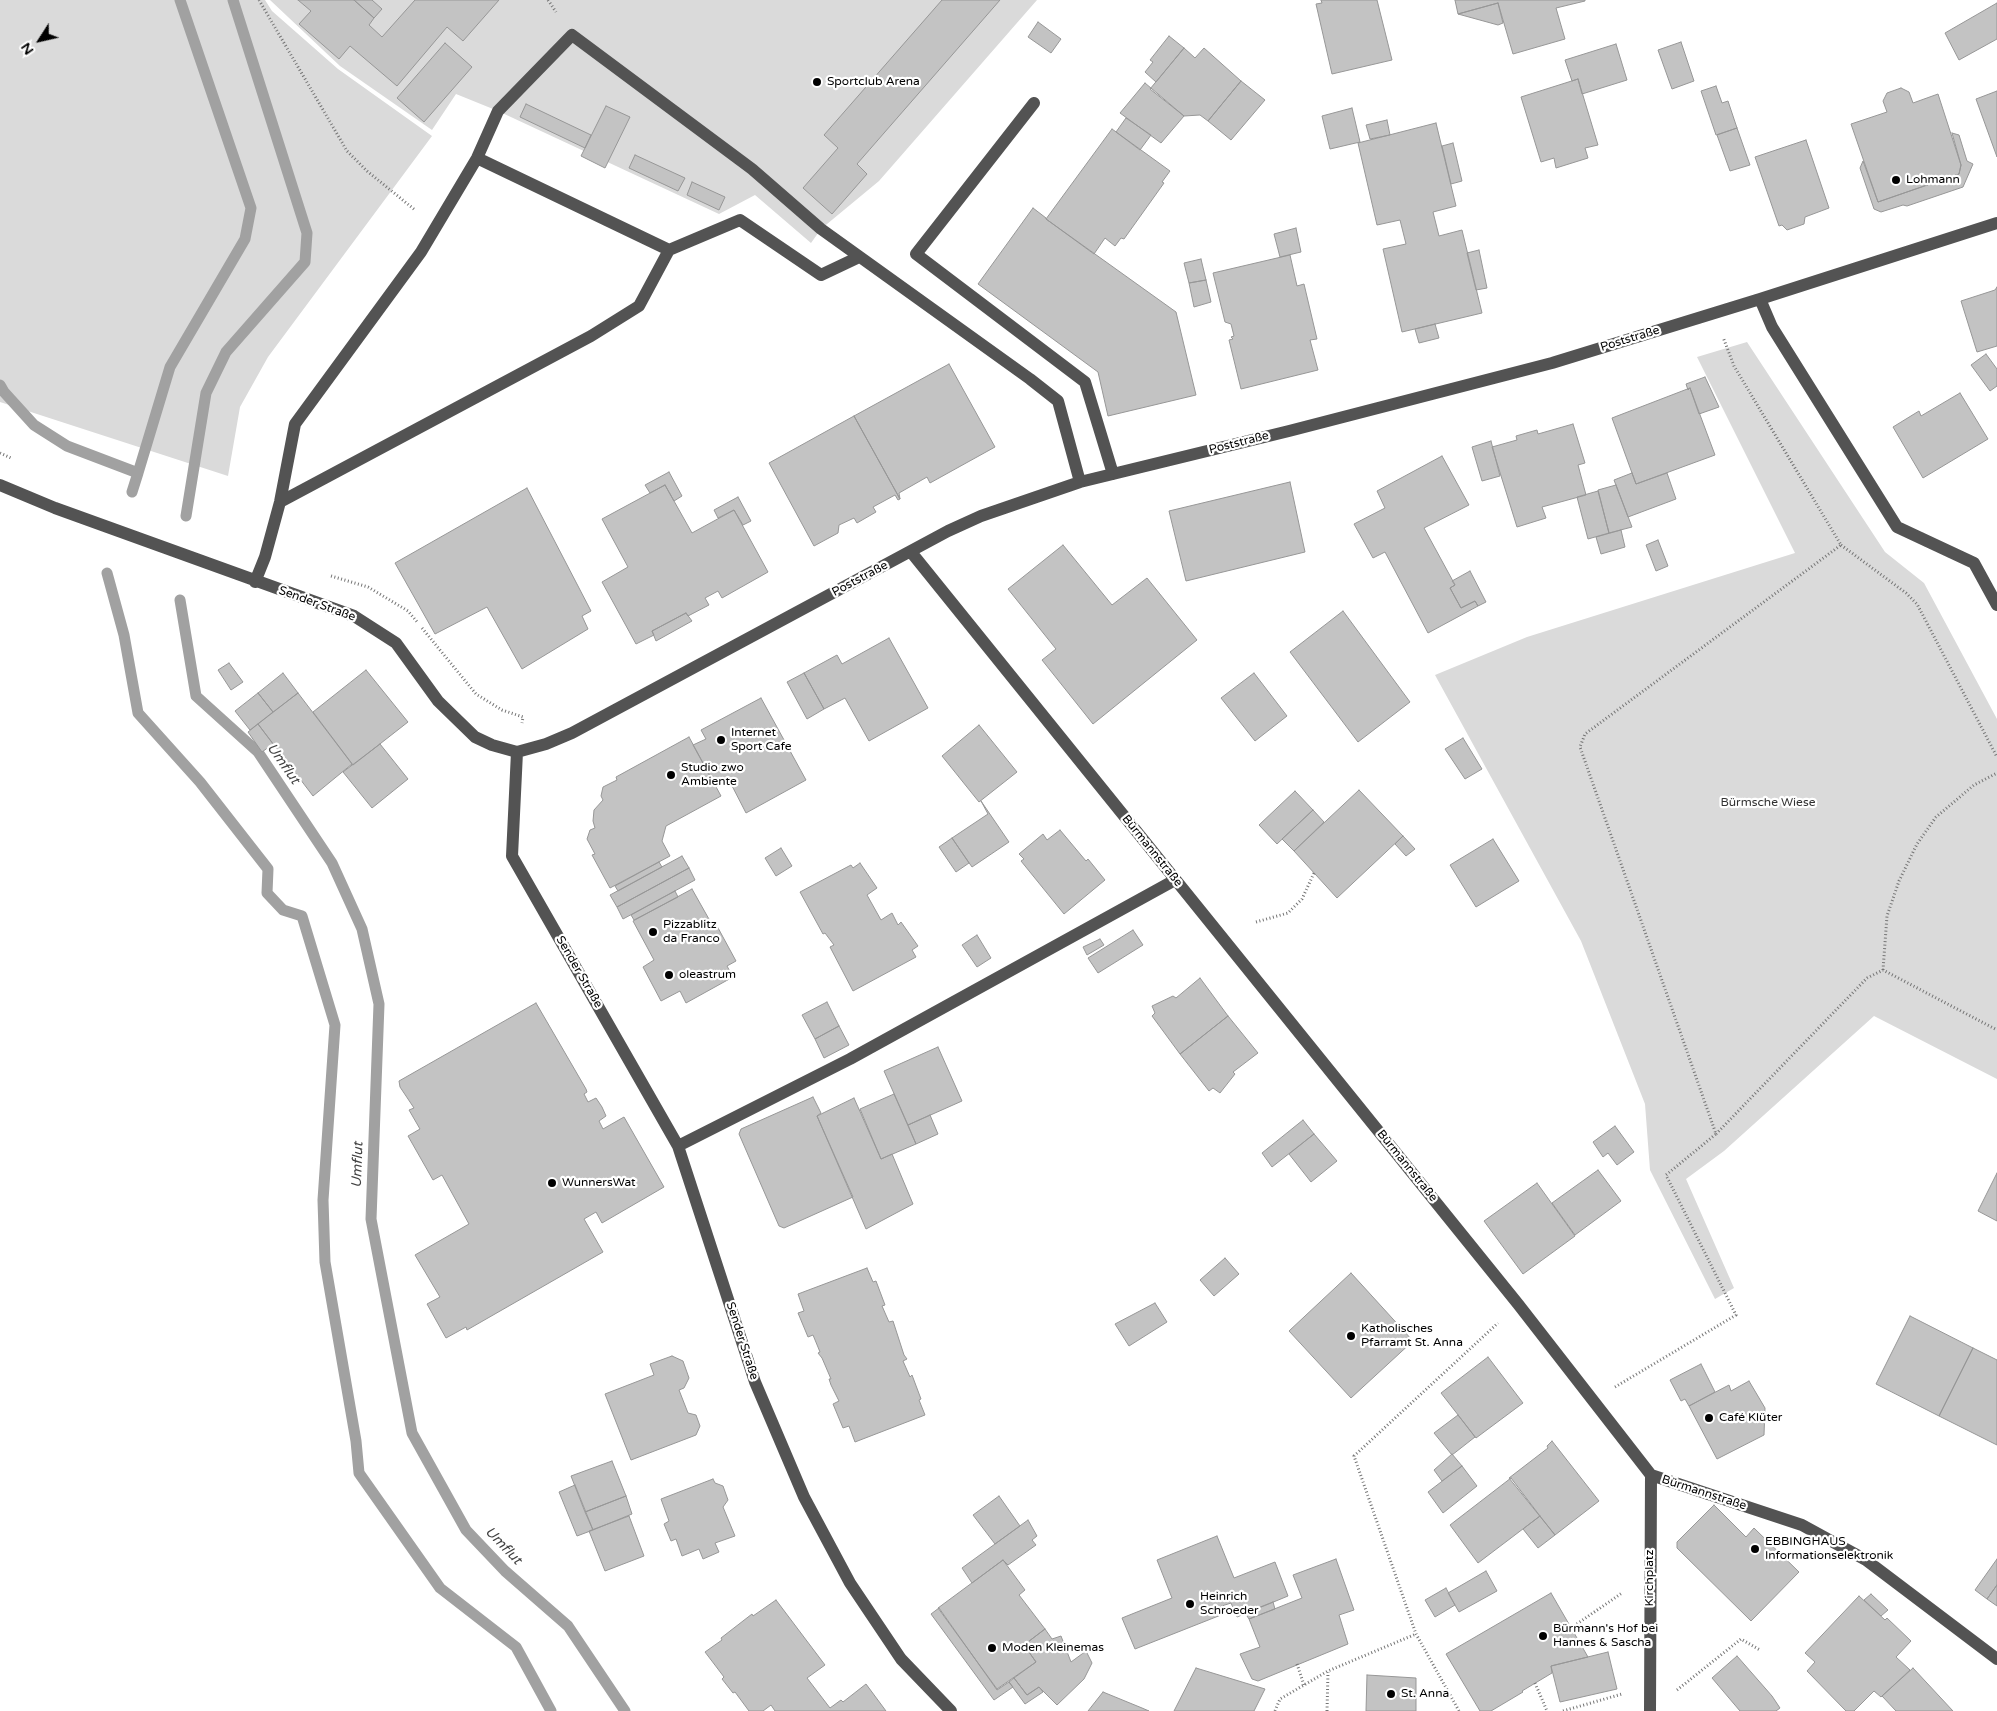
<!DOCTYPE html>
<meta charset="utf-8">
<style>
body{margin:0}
#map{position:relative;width:1997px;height:1711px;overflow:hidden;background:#fff;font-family:"Varela Round",sans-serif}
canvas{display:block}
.north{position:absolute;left:15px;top:15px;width:50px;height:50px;-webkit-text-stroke:4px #fff;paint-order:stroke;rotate:235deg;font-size:14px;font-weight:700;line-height:20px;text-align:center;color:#000}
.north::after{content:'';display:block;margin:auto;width:18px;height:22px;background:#000;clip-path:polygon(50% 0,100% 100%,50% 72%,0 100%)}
</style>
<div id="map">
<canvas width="1997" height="1711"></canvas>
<div class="north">N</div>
</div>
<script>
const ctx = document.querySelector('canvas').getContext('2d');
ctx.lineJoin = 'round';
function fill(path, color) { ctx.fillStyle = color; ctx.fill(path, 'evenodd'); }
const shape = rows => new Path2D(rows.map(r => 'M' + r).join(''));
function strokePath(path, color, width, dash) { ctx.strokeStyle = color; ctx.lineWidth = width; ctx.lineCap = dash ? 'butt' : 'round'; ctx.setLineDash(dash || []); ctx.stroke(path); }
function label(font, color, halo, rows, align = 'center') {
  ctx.font = font + ' "Varela Round",sans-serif'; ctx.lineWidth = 4.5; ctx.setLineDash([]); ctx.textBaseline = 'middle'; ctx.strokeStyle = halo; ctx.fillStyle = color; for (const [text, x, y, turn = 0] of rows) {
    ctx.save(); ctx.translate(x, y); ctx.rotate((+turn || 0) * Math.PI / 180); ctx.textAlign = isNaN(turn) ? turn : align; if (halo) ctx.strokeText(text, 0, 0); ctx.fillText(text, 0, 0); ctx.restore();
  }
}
const green = shape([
 [0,0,265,0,272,11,338,69,432,136,268,357,240,407,228,476,0,402],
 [270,0,1037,0,879,181,821,229,811,243,755,195,719,214,498,111,456,94,432,130,340,66],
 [1747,342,1885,552,1924,583,1997,719,1997,1079,1874,1016,1724,1151,1686,1179,1734,1288,1715,1299,1650,1170,1645,1104,1581,941,1435,675,1527,637,1795,553,1697,357]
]);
const stream = shape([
 [0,385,4,392,34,425,67,446,138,473,132,492],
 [138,473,170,367,245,239,251,208,180,0],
 [186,516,206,393,226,352,305,262,307,233,233,0],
 [107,573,124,635,138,713,200,782,268,869,267,893,283,910,302,916,335,1025,323,1200,325,1262,356,1441,359,1473,440,1588,516,1647,551,1711],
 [180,600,196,696,258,752,332,863,362,929,379,1004,371,1219,412,1433,466,1530,505,1571,568,1626,625,1711]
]);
const building = shape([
 [298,0,354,0,374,18,369,25,382,37,415,0,499,0,463,41,447,27,397,86,350,46,339,59,299,24,311,11,298,0],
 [354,0,372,0,382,9,374,18,354,0],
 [942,0,1000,0,857,164,867,174,832,214,803,188,838,148,824,135,942,0],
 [1321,0,1377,0,1392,60,1332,74,1316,4,1322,3,1321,0],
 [1455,0,1585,0,1585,1,1556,8,1565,39,1513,54,1498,3,1458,14,1455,0],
 [1498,3,1503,23,1498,25,1458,14,1498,3],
 [1997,3,1997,39,1959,60,1945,33,1997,3],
 [1038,22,1061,39,1051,53,1028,37,1038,22],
 [1169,36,1184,48,1156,82,1145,72,1153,62,1150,60,1169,36],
 [1681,42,1694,81,1672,89,1658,50,1681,42],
 [445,43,472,67,424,122,397,98,445,43],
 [1616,44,1627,80,1582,94,1578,79,1572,81,1565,60,1616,44],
 [1184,48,1195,58,1204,48,1241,81,1208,121,1200,115,1184,116,1150,89,1184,48],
 [1578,79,1598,145,1585,148,1588,158,1556,168,1554,158,1541,162,1521,97,1578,79],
 [1241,81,1265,100,1231,140,1208,121,1241,81],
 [1145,83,1184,116,1161,143,1120,113,1145,83],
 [1716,86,1722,103,1728,101,1737,128,1716,135,1701,91,1716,86],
 [1901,88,1909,92,1913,103,1938,94,1961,165,1959,174,1878,202,1851,124,1887,112,1883,101,1887,93,1901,88],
 [1997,91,1997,157,1976,99,1997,91],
 [526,104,591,135,585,148,520,117,526,104],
 [606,106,630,117,605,168,581,156,606,106],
 [1352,108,1360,142,1330,149,1322,116,1352,108],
 [1126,118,1151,135,1140,150,1116,132,1126,118],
 [1387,120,1390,135,1370,139,1366,125,1387,120],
 [1436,123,1456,206,1433,212,1439,236,1462,230,1482,313,1402,332,1383,249,1406,244,1400,220,1377,225,1358,143,1436,123],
 [1737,128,1750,165,1730,171,1717,135,1737,128],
 [1112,129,1170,171,1162,182,1164,183,1124,239,1121,238,1115,246,1105,238,1094,254,1046,219,1112,129],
 [1952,133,1959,135,1967,161,1973,164,1963,187,1907,206,1903,205,1881,212,1874,209,1860,168,1863,161,1878,202,1959,174,1961,165,1952,133],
 [1806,140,1829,208,1805,217,1804,224,1787,230,1782,225,1779,226,1755,157,1806,140],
 [1453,143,1462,181,1451,184,1442,146,1453,143],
 [635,155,685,178,678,191,629,168,635,155],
 [692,182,725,197,719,210,687,195,692,182],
 [1033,208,1046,218,1046,219,1176,312,1196,395,1108,416,1098,372,978,284,1033,208],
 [1296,228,1301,252,1280,257,1274,234,1296,228],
 [1479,250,1487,288,1476,290,1467,253,1479,250],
 [1290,255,1297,286,1304,284,1317,339,1310,340,1318,370,1241,389,1229,340,1233,339,1231,337,1234,336,1231,324,1225,322,1213,273,1290,255],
 [1201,259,1206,280,1189,283,1184,263,1201,259],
 [1206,280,1211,302,1194,307,1189,283,1206,280],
 [1997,287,1997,346,1977,352,1961,301,1995,290,1997,287],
 [1435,324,1439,338,1419,343,1415,329,1435,324],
 [1986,354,1997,369,1997,386,1990,391,1971,365,1986,354],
 [949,364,995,447,930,483,927,477,899,493,900,499,854,416,949,364],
 [1705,377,1719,407,1699,414,1690,388,1688,390,1686,384,1705,377],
 [1690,388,1715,455,1636,484,1612,418,1690,388],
 [1960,393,1988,439,1923,478,1893,427,1919,411,1921,416,1960,393],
 [854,416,900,499,898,500,895,495,873,507,876,512,857,523,854,518,839,525,838,533,814,546,769,463,854,416],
 [1573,424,1585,463,1578,465,1586,495,1542,507,1546,518,1517,527,1492,447,1517,440,1516,436,1537,430,1538,434,1573,424],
 [1491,441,1500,476,1482,481,1472,447,1491,441],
 [1442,456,1469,505,1424,528,1454,583,1455,585,1450,588,1461,608,1475,601,1478,606,1428,633,1385,552,1373,558,1354,524,1385,508,1377,491,1442,456],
 [669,472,682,496,674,501,665,485,650,493,645,485,669,472],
 [1632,473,1636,484,1667,473,1676,499,1628,517,1614,480,1632,473],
 [1290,482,1305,552,1186,581,1169,511,1290,482],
 [665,485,692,533,734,510,768,572,722,598,718,591,705,598,709,605,688,616,686,613,652,631,654,635,636,644,602,582,628,567,602,519,665,485],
 [1616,485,1632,527,1609,533,1598,490,1616,485],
 [527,488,591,611,582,616,588,629,522,669,487,607,435,634,395,563,527,488],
 [1598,491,1609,533,1588,539,1577,497,1598,491],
 [738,497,751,521,743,525,734,510,718,518,714,510,738,497],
 [1621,530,1625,547,1601,554,1596,537,1621,530],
 [1658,540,1668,566,1656,571,1646,545,1658,540],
 [1063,545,1112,605,1147,578,1197,640,1093,724,1042,660,1056,649,1008,589,1063,545],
 [1470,571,1486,602,1478,606,1475,601,1461,608,1450,588,1455,585,1452,581,1470,571],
 [1343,611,1410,702,1358,742,1290,652,1343,611],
 [686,613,692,621,656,641,652,631,686,613],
 [889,638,928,708,869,741,845,698,824,709,804,673,837,655,842,664,889,638],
 [229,663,243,682,231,690,218,670,229,663],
 [366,670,408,722,353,765,313,712,366,670],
 [283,673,298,693,273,712,258,693,283,673],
 [804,673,824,709,807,719,787,682,804,673],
 [1254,673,1287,716,1255,741,1221,698,1254,673],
 [258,693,273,712,250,730,235,711,258,693],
 [298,693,352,764,313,796,258,724,298,693],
 [761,698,806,780,746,813,729,780,716,787,693,745,706,739,701,730,761,698],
 [258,724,273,744,262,752,248,732,258,724],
 [979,725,1017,772,979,802,942,756,979,725],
 [689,737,721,796,666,826,662,841,670,856,610,888,592,855,595,854,587,839,590,830,595,828,593,821,594,810,603,800,601,796,603,787,617,780,616,777,689,737],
 [1463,738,1482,769,1465,779,1445,749,1463,738],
 [380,744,408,779,372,808,343,772,380,744],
 [1359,790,1403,836,1337,898,1294,851,1359,790],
 [1295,791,1313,810,1277,844,1259,825,1295,791],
 [981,801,1009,842,972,867,952,838,988,814,981,801],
 [1313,810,1324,822,1294,851,1282,839,1313,810],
 [1060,830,1086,861,1088,859,1105,880,1064,914,1021,861,1024,859,1019,854,1043,834,1047,840,1060,830],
 [1403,836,1415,849,1406,856,1395,844,1403,836],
 [952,838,969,863,956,872,939,847,952,838],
 [1493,839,1519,881,1476,907,1450,865,1493,839],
 [781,848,792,866,776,876,765,858,781,848],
 [682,856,689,868,617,907,610,895,682,856],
 [659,862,662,867,618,891,615,886,659,862],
 [860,863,877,888,867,895,881,920,892,913,898,925,901,922,918,946,912,950,916,957,853,991,830,947,834,945,825,933,823,934,800,892,851,865,853,868,860,863],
 [689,868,695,880,623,919,617,907,689,868],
 [692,889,714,928,717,926,736,961,727,966,733,977,686,1003,680,991,661,1001,643,967,654,960,633,921,692,889],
 [675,891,678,897,634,920,631,915,675,891],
 [1133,930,1143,945,1098,973,1088,958,1133,930],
 [977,935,991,958,977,967,962,945,977,935],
 [1100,939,1104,945,1087,955,1083,947,1100,939],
 [1200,978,1228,1016,1180,1054,1152,1016,1155,1013,1152,1006,1173,996,1176,998,1200,978],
 [827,1002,839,1026,815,1039,802,1015,827,1002],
 [536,1003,586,1089,587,1092,584,1094,588,1102,596,1098,602,1107,606,1116,599,1121,603,1129,624,1117,664,1187,602,1223,596,1212,584,1219,603,1252,467,1330,466,1327,446,1338,427,1304,440,1297,415,1255,469,1224,442,1175,433,1180,408,1136,420,1129,409,1110,414,1108,400,1087,399,1081,536,1003],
 [1228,1016,1258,1053,1233,1072,1235,1074,1220,1093,1213,1088,1209,1091,1180,1054,1228,1016],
 [839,1026,849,1045,824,1058,815,1039,839,1026],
 [938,1047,962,1101,908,1125,884,1071,938,1047],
 [894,1094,916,1144,881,1159,860,1109,894,1094],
 [813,1097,821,1113,817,1116,853,1197,784,1228,779,1226,739,1134,741,1129,813,1097],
 [854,1098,881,1159,892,1154,913,1204,866,1229,817,1116,854,1098],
 [930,1115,938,1134,916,1144,908,1125,930,1115],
 [1303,1120,1314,1134,1272,1167,1262,1153,1303,1120],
 [1615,1126,1634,1152,1617,1165,1608,1153,1603,1157,1593,1142,1615,1126],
 [1314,1134,1337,1161,1311,1182,1289,1154,1314,1134],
 [1598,1170,1621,1201,1575,1235,1552,1203,1598,1170],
 [1997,1173,1997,1221,1978,1211,1997,1173],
 [1537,1183,1575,1236,1523,1274,1484,1221,1537,1183],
 [1225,1258,1239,1274,1214,1296,1200,1280,1225,1258],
 [867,1268,873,1282,876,1281,885,1305,882,1306,889,1322,893,1321,904,1355,907,1359,903,1361,910,1377,912,1375,921,1399,919,1400,925,1415,855,1442,849,1426,843,1428,833,1404,839,1401,831,1385,829,1379,831,1379,822,1358,818,1353,820,1352,813,1335,808,1337,798,1313,804,1311,798,1294,867,1268],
 [1351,1273,1413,1341,1351,1398,1289,1331,1351,1273],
 [1155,1303,1167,1322,1129,1346,1115,1324,1155,1303],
 [1910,1316,1973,1348,1939,1416,1876,1384,1910,1316],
 [1973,1348,1997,1360,1997,1445,1939,1416,1973,1348],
 [672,1356,683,1361,689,1378,684,1388,679,1390,688,1413,696,1415,700,1426,696,1435,631,1460,605,1394,654,1375,650,1364,672,1356],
 [1488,1357,1523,1403,1476,1438,1441,1393,1488,1357],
 [1701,1364,1715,1392,1689,1406,1685,1399,1681,1401,1670,1380,1701,1364],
 [1749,1381,1765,1408,1764,1435,1717,1459,1689,1406,1729,1385,1731,1391,1749,1381],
 [1458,1415,1475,1437,1452,1455,1434,1433,1458,1415],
 [1552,1441,1599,1501,1555,1535,1509,1478,1548,1448,1547,1446,1552,1441],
 [1452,1454,1462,1466,1442,1481,1434,1470,1452,1454],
 [612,1461,626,1496,585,1512,571,1476,612,1461],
 [1462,1466,1477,1486,1443,1513,1428,1492,1462,1466],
 [1511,1478,1540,1516,1478,1563,1450,1525,1511,1478],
 [713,1479,715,1483,723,1486,728,1500,723,1507,735,1536,715,1543,719,1552,703,1559,699,1549,682,1556,676,1539,671,1541,664,1524,669,1521,661,1499,713,1479],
 [575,1485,593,1530,577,1536,559,1492,575,1485],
 [626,1496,632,1514,593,1530,585,1512,626,1496],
 [999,1496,1020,1526,995,1544,973,1515,999,1496],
 [1714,1505,1746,1537,1754,1528,1799,1572,1751,1621,1677,1548,1677,1542,1714,1505],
 [629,1516,644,1556,605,1571,589,1531,629,1516],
 [1540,1516,1555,1535,1538,1548,1523,1529,1540,1516],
 [1028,1520,1037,1536,1032,1540,1036,1545,1008,1565,1003,1560,972,1583,962,1568,1028,1520],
 [1217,1536,1234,1578,1275,1562,1288,1596,1237,1617,1231,1603,1219,1607,1221,1615,1135,1649,1122,1618,1172,1598,1157,1560,1217,1536],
 [1336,1559,1354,1610,1339,1615,1348,1644,1258,1681,1252,1679,1240,1654,1260,1647,1249,1619,1302,1598,1293,1575,1336,1559],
 [1997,1559,1997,1585,1987,1599,1975,1590,1997,1559],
 [1003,1560,1025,1590,1019,1595,1045,1629,1024,1645,1036,1662,997,1689,938,1608,1003,1560],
 [1486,1571,1497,1591,1459,1612,1448,1593,1486,1571],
 [1997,1585,1997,1606,1987,1599,1997,1585],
 [1446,1588,1455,1605,1435,1617,1425,1600,1446,1588],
 [1551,1593,1588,1657,1551,1666,1552,1673,1522,1691,1523,1692,1491,1711,1480,1711,1446,1654,1551,1593],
 [1871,1594,1888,1610,1881,1616,1864,1600,1871,1594],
 [1859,1596,1885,1620,1887,1618,1911,1641,1896,1657,1910,1670,1881,1697,1874,1691,1854,1711,1846,1711,1807,1671,1815,1662,1805,1653,1859,1596],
 [776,1600,825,1665,807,1678,830,1708,841,1700,843,1702,866,1684,886,1711,775,1711,771,1705,763,1711,749,1711,735,1692,733,1693,722,1679,724,1677,705,1652,722,1640,721,1638,752,1614,753,1616,776,1600],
 [1273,1602,1275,1609,1249,1619,1245,1613,1273,1602],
 [939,1608,997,1690,1009,1682,1013,1687,994,1700,931,1614,939,1608],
 [1045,1629,1052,1639,1061,1636,1071,1662,1086,1651,1092,1663,1084,1679,1057,1705,1039,1687,1027,1695,1014,1678,1036,1662,1024,1645,1045,1629],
 [1608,1652,1617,1689,1560,1702,1551,1666,1608,1652],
 [1737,1656,1772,1696,1780,1708,1776,1711,1740,1711,1712,1678,1737,1656],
 [1196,1668,1265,1689,1254,1711,1174,1711,1196,1668],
 [1913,1668,1953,1711,1896,1711,1882,1696,1913,1668],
 [1367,1675,1416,1678,1416,1711,1366,1711,1367,1675],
 [1014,1678,1027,1695,1039,1687,1043,1692,1025,1704,1009,1682,1014,1678],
 [1103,1692,1142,1708,1149,1711,1088,1711,1103,1692]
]);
const path = shape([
 [259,0,347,151,367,171,415,210],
 [548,0,556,12],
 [0,453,11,458],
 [1841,545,1906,593,1917,604,1997,757],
 [331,576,368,587,408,611,418,623],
 [422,628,476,694,502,710,523,717,522,723],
 [1256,922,1288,913,1302,899,1314,873],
 [1883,970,1887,916,1899,881,1917,844,1936,817,1974,785,1997,773],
 [1716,1134,1867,978,1883,970,1997,1030],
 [1615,1387,1736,1315,1666,1175,1716,1134,1580,747,1585,734,1841,545,1734,366,1723,337],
 [1571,1628,1622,1593],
 [1297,1664,1304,1685],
 [1535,1683,1547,1711],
 [1677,1690,1741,1639,1760,1650],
 [1275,1711,1280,1699,1328,1671,1416,1634],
 [1327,1711,1328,1672],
 [1459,1711,1416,1634,1354,1456,1498,1323],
 [1563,1711,1622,1694]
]);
const minor = shape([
 [1034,103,916,254,1085,382,1113,474],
 [477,158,669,250],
 [1760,299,1772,327,1897,527,1974,563,1997,605],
 [0,485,55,508,354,616,396,643,438,701,475,737,492,745,517,752,546,744,572,733,948,531,981,516,1080,482,1289,431,1552,363,1760,299,1997,223],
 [280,502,591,336,639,306,669,250,740,220,821,275,859,257],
 [911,552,1518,1304,1651,1475,1802,1525,1866,1560,1997,1659],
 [255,582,265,557,280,502,295,424,421,252,477,158,498,111,572,35,752,169,821,229,1030,379,1058,401,1080,482],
 [517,752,512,856,678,1146,755,1382,804,1497,850,1583,901,1659,951,1711],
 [678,1146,850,1059,1175,880],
 [1650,1711,1651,1475]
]);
const markers = [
 [817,82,5,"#000"],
 [1896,180,5,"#000"],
 [721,740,5,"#000"],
 [671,775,5,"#000"],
 [653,932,5,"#000"],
 [669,975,5,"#000"],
 [552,1183,5,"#000"],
 [1351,1336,5,"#000"],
 [1709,1418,5,"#000"],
 [1755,1549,5,"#000"],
 [1190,1604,5,"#000"],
 [1543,1636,5,"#000"],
 [992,1648,5,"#000"],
 [1391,1694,5,"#000"]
];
const poiNames = [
 ["Sportclub Arena",827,82],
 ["Lohmann",1906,180],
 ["Internet",731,733],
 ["Sport Cafe",731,747],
 ["Studio zwo",681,768],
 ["Ambiente",681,782],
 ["Pizzablitz",663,925],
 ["da Franco",663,939],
 ["oleastrum",679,975],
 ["WunnersWat",562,1183],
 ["Katholisches",1361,1329],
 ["Pfarramt St. Anna",1361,1343],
 ["Café Klüter",1719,1418],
 ["EBBINGHAUS",1765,1542],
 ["Informationselektronik",1765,1556],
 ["Heinrich",1200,1597],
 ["Schroeder",1200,1611],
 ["Bürmann's Hof bei",1553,1629],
 ["Hannes & Sascha",1553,1643],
 ["Moden Kleinemas",1002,1648],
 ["St. Anna",1401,1694]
];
const streetNames = [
 ["Poststraße",1630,339,-17],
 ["Poststraße",1239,443,-14],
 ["Poststraße",860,579,-28],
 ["Sender Straße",317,604,20],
 ["Bürmannstraße",1152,851,51],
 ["Sender Straße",579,972,60],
 ["Bürmannstraße",1407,1166,51],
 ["Sender Straße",742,1341,72],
 ["Bürmannstraße",1704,1493,18],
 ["Kirchplatz",1650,1578,-90]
];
const parkNames = [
 ["Bürmsche Wiese",1768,803]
];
const waterNames = [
 ["Umflut",283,764,55],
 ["Umflut",358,1165,-88],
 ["Umflut",503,1546,46]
];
fill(green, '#dadada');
strokePath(stream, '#a1a1a1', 11);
fill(building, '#c3c3c3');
strokePath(building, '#979797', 1);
strokePath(path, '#757575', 3, [1, 2.5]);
strokePath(minor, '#535353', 12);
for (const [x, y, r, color] of markers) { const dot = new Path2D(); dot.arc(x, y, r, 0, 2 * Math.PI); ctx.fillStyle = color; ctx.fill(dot); strokePath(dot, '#fff', 2); }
label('12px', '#000', '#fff', poiNames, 'left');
label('12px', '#000', '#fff', streetNames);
label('12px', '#313131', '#fff', parkNames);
label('italic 14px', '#424242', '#fff', waterNames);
</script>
